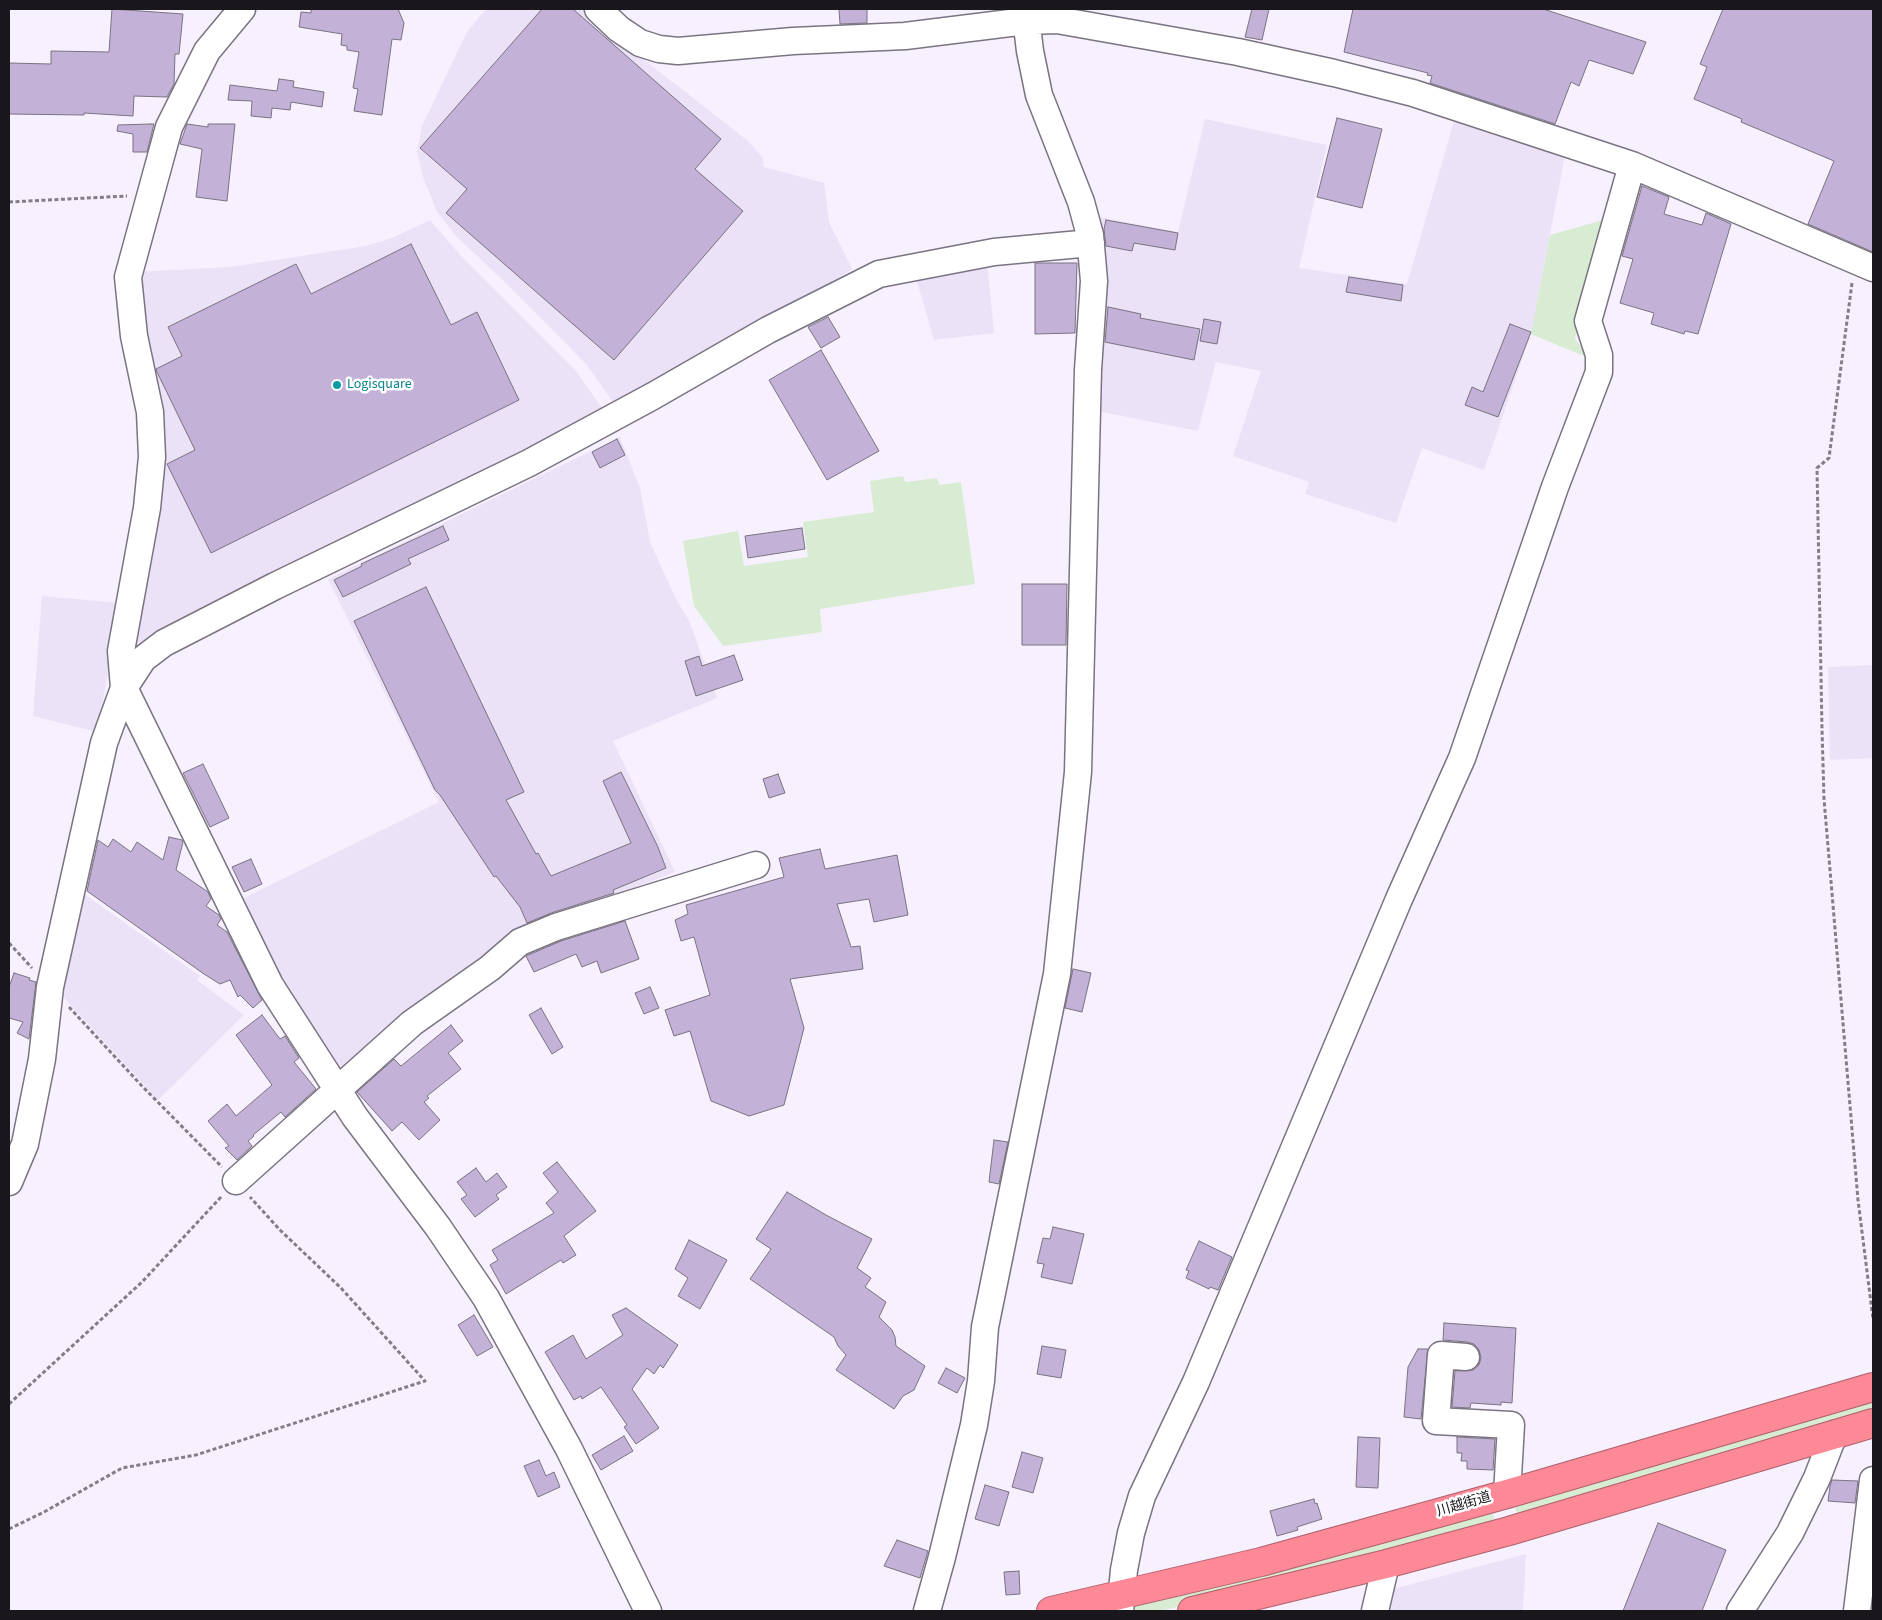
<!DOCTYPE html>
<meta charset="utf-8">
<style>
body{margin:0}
#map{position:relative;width:1882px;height:1620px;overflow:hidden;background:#f7f0ff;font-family:"Source Sans 3",sans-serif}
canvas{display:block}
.frame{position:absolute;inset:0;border:10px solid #19171c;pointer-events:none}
</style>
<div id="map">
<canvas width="1882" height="1620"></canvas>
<div class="frame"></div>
</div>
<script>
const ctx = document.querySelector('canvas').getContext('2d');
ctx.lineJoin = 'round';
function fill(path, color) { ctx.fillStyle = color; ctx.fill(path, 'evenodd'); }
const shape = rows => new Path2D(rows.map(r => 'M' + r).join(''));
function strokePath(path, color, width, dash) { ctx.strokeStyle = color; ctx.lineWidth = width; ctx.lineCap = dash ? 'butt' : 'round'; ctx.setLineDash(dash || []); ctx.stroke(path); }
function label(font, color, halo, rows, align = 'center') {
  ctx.font = font + ' "Source Sans 3","Noto Sans JP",sans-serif'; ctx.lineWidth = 5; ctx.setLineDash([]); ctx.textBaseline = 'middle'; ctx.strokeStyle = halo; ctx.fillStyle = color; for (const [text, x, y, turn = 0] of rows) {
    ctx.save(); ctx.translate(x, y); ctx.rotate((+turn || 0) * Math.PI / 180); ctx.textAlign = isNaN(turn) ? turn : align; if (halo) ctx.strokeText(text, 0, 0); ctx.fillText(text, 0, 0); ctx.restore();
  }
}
const built = shape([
 [486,9,585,9,598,24,747,140,763,158,764,167,824,183,829,222,852,269,791,308,617,408,587,365,511,288,457,237,437,212,423,177,417,151,422,126,467,32],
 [1456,114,1566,150,1531,334,1484,470,1422,448,1396,523,1305,494,1309,482,1233,456,1261,371,1216,362,1198,431,1097,411,1094,216,1178,232,1205,119,1327,145,1299,268,1407,284],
 [430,220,463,258,576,371,607,415,135,649,127,643,154,511,135,272,230,267,366,246,392,238],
 [987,262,994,333,934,340,916,278],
 [620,437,640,488,650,542,675,597,690,623,717,698,613,741,675,872,520,931,346,1069,337,1069,285,985,242,899,439,802,328,579],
 [42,596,121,603,97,732,33,716],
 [1873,665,1873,758,1830,760,1828,667],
 [77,889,200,976,197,980,244,1015,158,1100,55,988],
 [1526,1554,1523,1611,1387,1611,1393,1589]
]);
const green = shape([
 [1603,220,1575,339,1591,359,1531,334,1550,235],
 [903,476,905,482,937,478,939,485,961,482,975,584,820,609,822,632,723,646,694,606,683,541,738,531,744,566,808,557,803,522,874,512,870,481],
 [1873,1396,1873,1415,1520,1517,1516,1511,1515,1505],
 [1492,1512,1494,1517,1493,1523,1274,1584,1160,1611,1125,1611,1128,1603]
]);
const building = shape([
 [112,9,183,14,179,54,175,54,174,84,167,97,134,96,133,116,84,113,84,115,9,114,9,63,51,64,51,51,109,52,112,9],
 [311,9,398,9,404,23,401,40,392,39,382,115,354,111,358,89,353,88,359,52,347,50,347,46,341,45,342,34,299,27,301,12,311,13,311,9],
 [542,9,573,9,721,139,695,169,743,211,614,360,446,213,467,189,420,148,542,9],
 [839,9,867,9,867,23,840,24,839,9],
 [1252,9,1269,9,1262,40,1245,37,1252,9],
 [1353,9,1543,9,1646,42,1633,74,1589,60,1579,86,1571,82,1555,124,1430,83,1432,76,1427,75,1428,73,1344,52,1353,9],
 [1723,9,1873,9,1873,252,1808,224,1834,161,1741,122,1742,119,1694,99,1707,67,1700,64,1723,9],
 [279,79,294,81,293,87,324,92,322,107,291,102,290,110,272,108,271,118,251,116,252,101,228,100,230,85,277,91,279,79],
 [1337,118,1382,129,1362,208,1317,197,1337,118],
 [150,124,154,124,147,152,133,152,133,134,117,131,118,125,150,124],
 [187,124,208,127,208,124,235,124,227,201,196,197,202,149,180,144,187,124],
 [1642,186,1669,197,1664,214,1702,225,1706,213,1731,224,1698,334,1685,331,1684,334,1651,324,1654,313,1620,303,1633,259,1622,256,1642,186],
 [1106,220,1178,233,1175,250,1134,243,1132,251,1106,246,1104,229,1106,220],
 [411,244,451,325,477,312,519,400,211,553,167,464,195,450,157,372,156,369,182,356,168,327,296,264,311,294,411,244],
 [1035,263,1077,263,1075,333,1035,334,1035,263],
 [1349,277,1403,285,1401,301,1346,292,1349,277],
 [1108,307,1141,314,1140,318,1200,329,1194,360,1105,342,1108,307],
 [828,317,840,337,821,348,808,327,828,317],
 [1204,319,1221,322,1217,344,1200,341,1204,319],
 [1510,324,1531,332,1498,417,1465,405,1472,387,1483,392,1510,324],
 [821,350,879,451,827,480,769,380,821,350],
 [617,439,625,455,600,468,592,452,617,439],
 [443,526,449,540,408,559,411,564,343,597,334,580,362,566,361,564,443,526],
 [802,528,805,549,748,558,745,536,802,528],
 [1022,584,1067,584,1066,645,1022,645,1022,584],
 [426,587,524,792,506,800,536,854,538,853,551,876,631,843,603,781,621,772,657,845,666,868,613,890,614,893,551,913,527,923,520,907,496,876,494,877,440,795,435,790,354,621,426,587],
 [734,655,743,680,696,696,685,661,699,656,702,666,734,655],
 [203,764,229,818,210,827,183,773,203,764],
 [778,774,785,793,769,798,763,779,778,774],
 [169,837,182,840,183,842,176,870,208,892,211,899,206,906,219,915,221,919,217,925,227,932,262,1000,253,1008,240,995,238,997,230,980,220,984,204,974,87,891,98,840,108,847,113,839,131,852,137,842,163,860,169,837],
 [820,849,825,869,897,855,908,915,874,922,869,899,837,904,851,947,860,946,863,969,790,979,804,1028,784,1105,749,1116,711,1101,690,1031,674,1036,665,1010,710,995,694,937,681,941,675,920,688,914,686,905,784,877,779,858,820,849],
 [251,859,262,884,244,892,232,867,251,859],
 [625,921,639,959,601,973,597,961,582,967,576,954,534,972,526,956,561,941,625,921],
 [1073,969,1091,973,1082,1012,1065,1008,1073,969],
 [14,973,30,978,29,980,36,982,29,1039,17,1033,23,1022,9,1018,9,987,14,973],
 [650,987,659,1008,644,1014,635,993,650,987],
 [541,1008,563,1047,552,1054,529,1015,541,1008],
 [262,1015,280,1039,285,1036,299,1058,294,1062,316,1089,285,1117,281,1112,253,1135,254,1136,248,1141,252,1146,237,1160,225,1148,229,1146,208,1121,227,1104,236,1116,272,1085,236,1035,262,1015],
 [451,1025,463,1041,448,1053,461,1069,427,1096,429,1098,424,1102,440,1120,419,1140,402,1122,392,1131,357,1092,394,1059,401,1066,451,1025],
 [994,1140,1008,1142,999,1184,989,1182,994,1140],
 [557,1162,596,1211,564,1236,576,1255,563,1263,561,1260,506,1294,490,1265,498,1260,492,1250,554,1213,546,1203,558,1192,543,1173,557,1162],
 [476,1168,486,1182,497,1173,507,1187,496,1195,499,1199,475,1217,461,1199,467,1195,457,1182,476,1168],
 [787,1192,826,1215,872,1239,857,1268,871,1278,865,1287,886,1302,879,1317,892,1330,895,1337,896,1346,925,1366,914,1390,903,1396,894,1409,836,1370,846,1355,838,1346,834,1337,750,1279,771,1249,756,1239,787,1192],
 [1053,1227,1084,1234,1072,1284,1041,1277,1044,1264,1037,1263,1043,1238,1050,1239,1053,1227],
 [689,1240,727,1260,700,1309,678,1296,688,1278,675,1269,689,1240],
 [1199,1241,1232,1257,1218,1290,1210,1287,1209,1289,1186,1278,1189,1271,1186,1270,1199,1241],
 [626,1308,678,1345,663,1368,660,1365,654,1374,647,1368,632,1389,659,1428,636,1444,624,1427,627,1425,601,1387,582,1399,581,1396,574,1400,545,1352,573,1335,586,1359,623,1335,612,1315,626,1308],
 [474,1315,493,1347,477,1356,458,1325,474,1315],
 [1444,1323,1516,1328,1512,1403,1501,1402,1501,1405,1471,1403,1470,1408,1452,1407,1455,1371,1473,1370,1479,1365,1481,1358,1479,1350,1474,1344,1467,1342,1443,1340,1444,1323],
 [1042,1346,1066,1350,1061,1378,1037,1374,1042,1346],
 [1418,1349,1428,1349,1421,1419,1404,1417,1408,1367,1418,1349],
 [946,1368,965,1378,957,1393,938,1383,946,1368],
 [624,1436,633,1451,601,1470,592,1455,624,1436],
 [1358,1437,1380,1438,1378,1488,1356,1487,1358,1437],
 [1457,1437,1495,1439,1493,1470,1467,1469,1467,1461,1461,1461,1462,1453,1457,1453,1457,1437],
 [1022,1452,1043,1458,1033,1493,1012,1487,1022,1452],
 [539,1460,546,1476,554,1472,560,1487,538,1497,524,1466,539,1460],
 [1832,1480,1858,1481,1855,1503,1828,1501,1830,1486,1832,1480],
 [985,1485,1009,1492,999,1526,975,1519,985,1485],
 [1314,1499,1315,1504,1317,1503,1322,1519,1297,1527,1298,1530,1277,1536,1270,1511,1314,1499],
 [1658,1523,1726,1550,1702,1611,1623,1611,1658,1523],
 [897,1540,928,1551,920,1578,884,1566,897,1540],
 [1019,1571,1020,1594,1006,1595,1004,1572,1019,1571]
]);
const path = shape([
 [9,202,127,196],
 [1852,283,1829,458,1817,468,1822,729,1824,799,1858,1200,1873,1319],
 [9,943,32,968],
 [69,1007,141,1085,222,1167],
 [9,1404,142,1282,221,1197],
 [9,1529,44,1512,122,1468,196,1455,425,1381,341,1288,280,1230,250,1197]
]);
const minor = shape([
 [242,9,207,51,169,127,128,277,134,336,150,412,152,457,147,508,121,651,124,688,270,985,355,1117,438,1227,486,1298,569,1449,648,1611],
 [598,9,619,29,640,43,659,49,678,51,793,41,905,36,1026,21,1057,20,1238,52,1334,73,1413,93,1632,165,1873,268],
 [236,1181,412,1023,490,968,520,942,556,927,756,865],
 [9,1182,25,1144,42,1059,50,987,104,743,124,688,143,659,164,643,275,586,529,463,653,396,768,330,879,274,994,252,1091,243],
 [1466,1357,1441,1355,1436,1421,1511,1425,1507,1494],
 [927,1611,942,1557,974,1425,981,1381,985,1327,1057,974,1078,772,1088,370,1094,281,1090,235,1081,202,1039,95,1030,51,1025,9],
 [1120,1611,1124,1570,1131,1533,1142,1496,1196,1382,1399,899,1462,758,1555,487,1599,372,1599,355,1588,321,1632,165],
 [1375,1611,1386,1564],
 [1740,1611,1790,1533,1817,1478,1834,1434],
 [1857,1611,1873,1480]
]);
const highway = shape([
 [1051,1611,1261,1562,1507,1494,1873,1387],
 [1192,1611,1386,1564,1509,1531,1873,1423]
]);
const markers = [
 [337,385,5,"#0f9aa8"]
];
const cultureNames = [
 ["Logisquare",347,385]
];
const streetNames = [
 ["川越街道",1464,1505,-16]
];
fill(built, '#ece2f8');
fill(green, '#d8ecd3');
fill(building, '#c3b1d8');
strokePath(building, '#797380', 1);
strokePath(minor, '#7a7481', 29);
strokePath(highway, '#ad606b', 30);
strokePath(path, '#827d87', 3, [4, 2.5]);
strokePath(minor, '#fff', 26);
strokePath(highway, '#fd8896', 28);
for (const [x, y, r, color] of markers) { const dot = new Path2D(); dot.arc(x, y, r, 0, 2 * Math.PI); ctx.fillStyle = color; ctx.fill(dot); strokePath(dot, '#fff', 2); }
label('14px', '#0d838f', '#fff', cultureNames, 'left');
label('14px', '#19171c', '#fff', streetNames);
</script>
